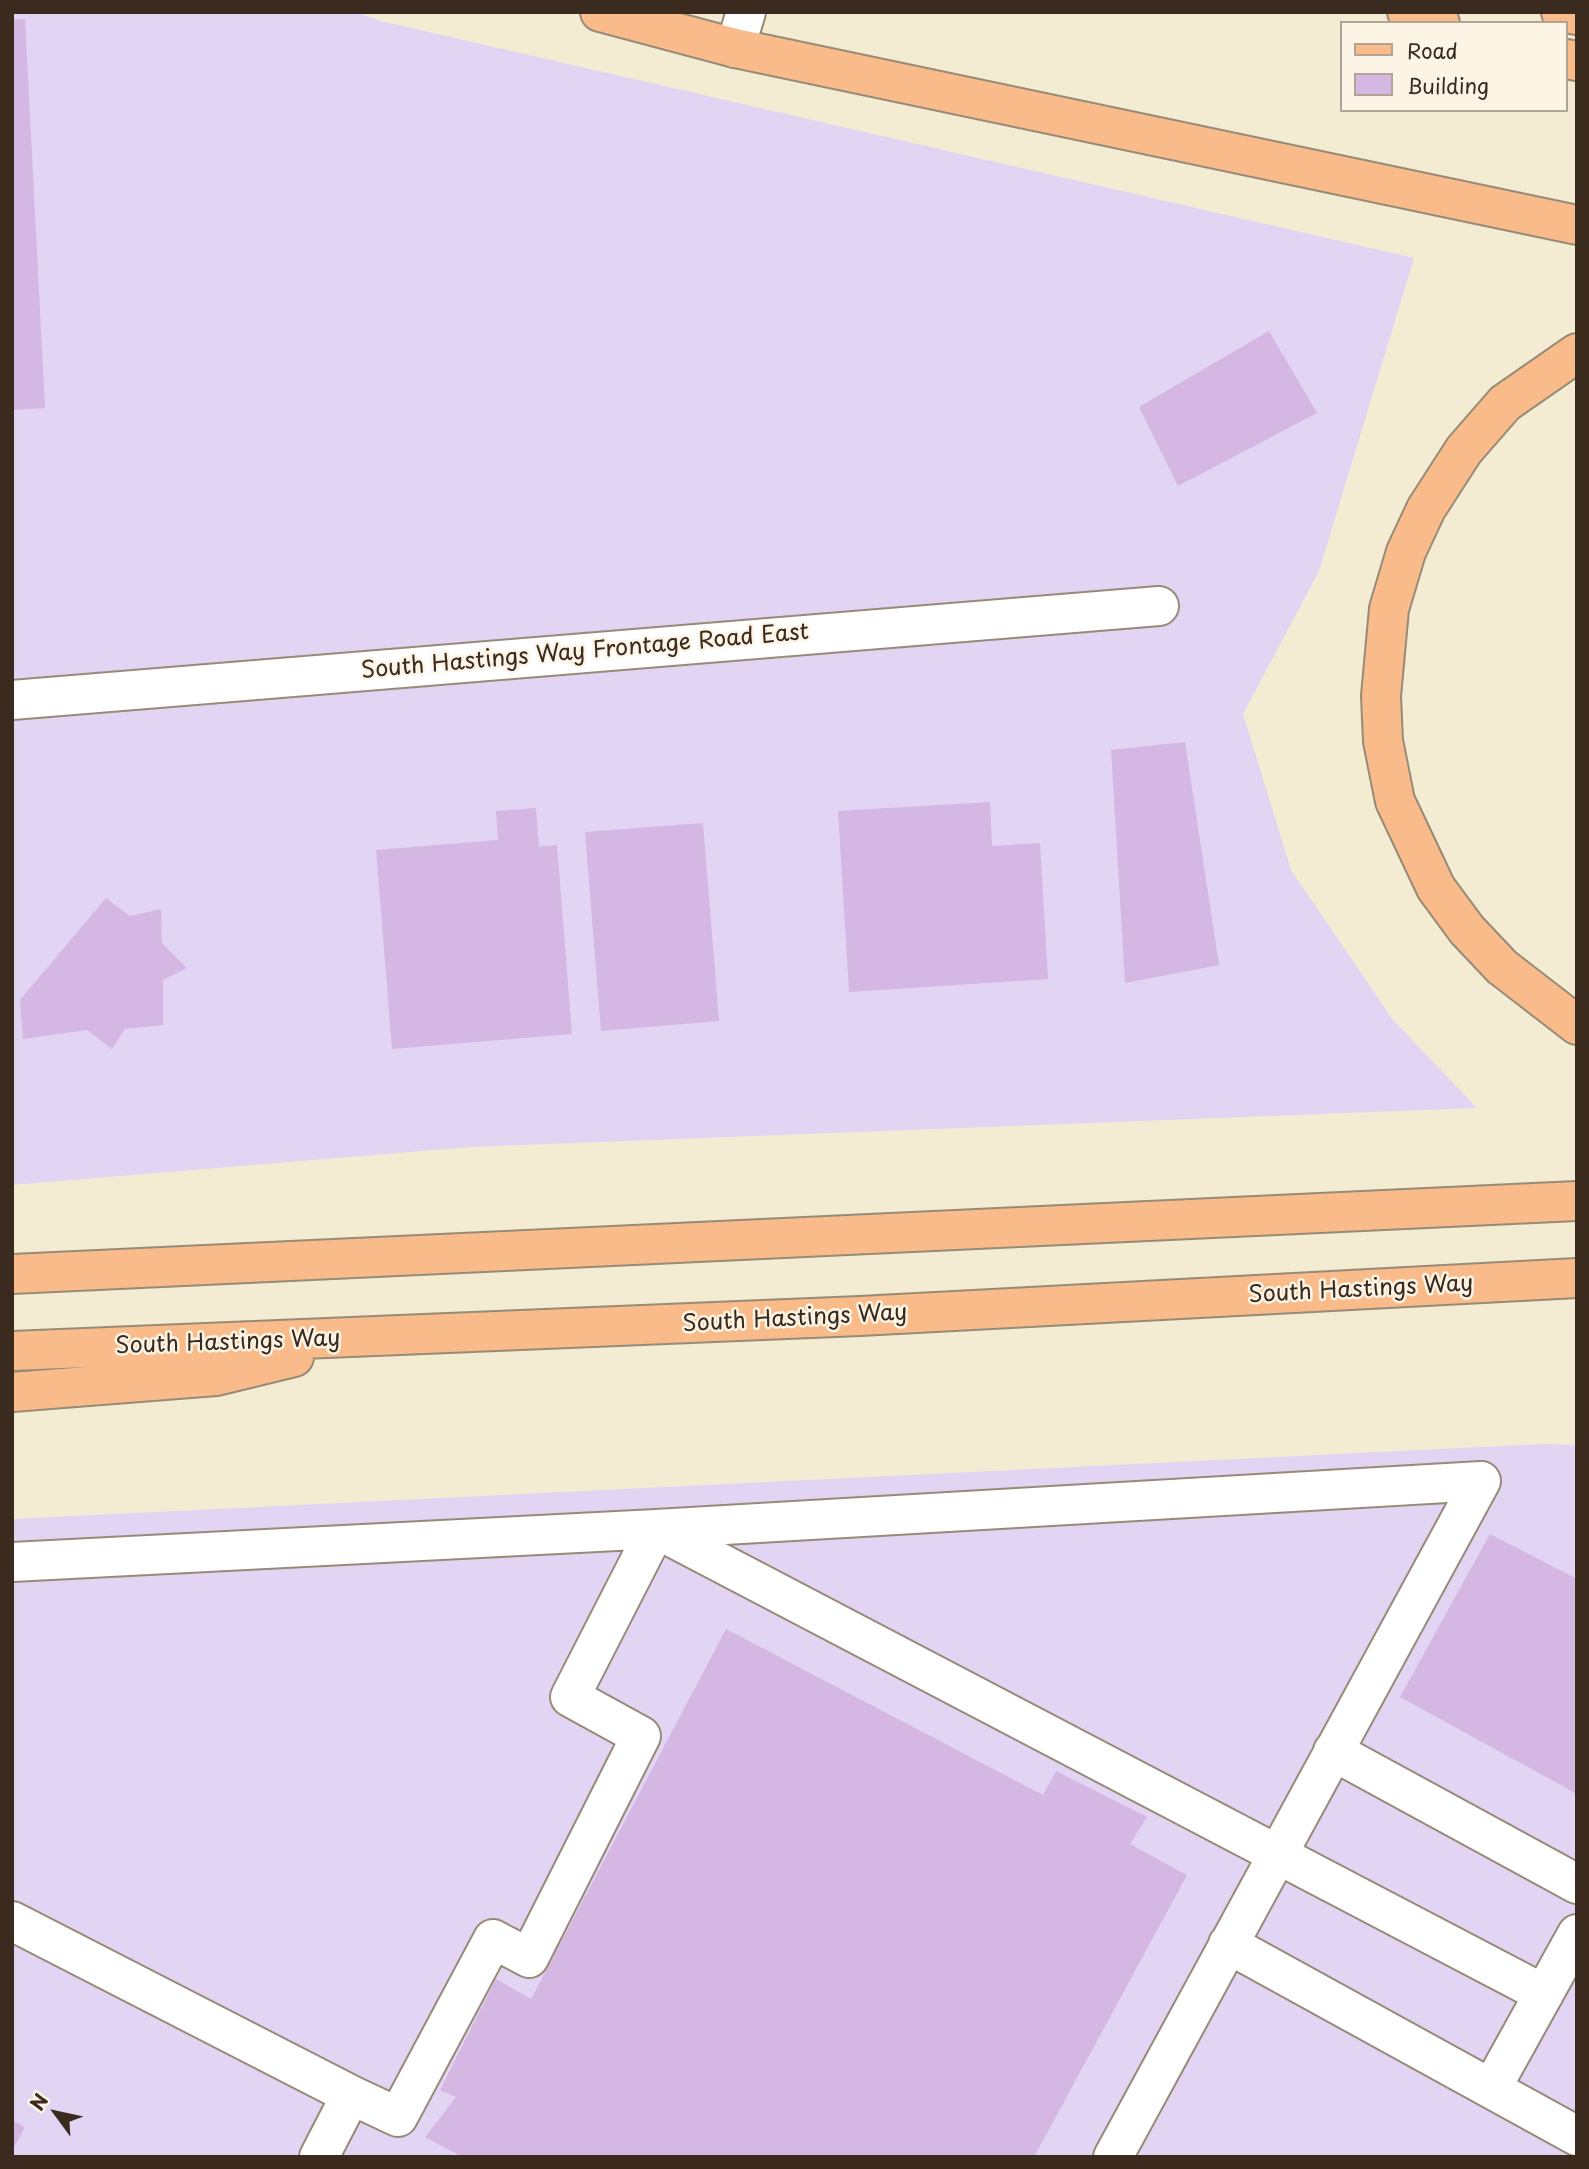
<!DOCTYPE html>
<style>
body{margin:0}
#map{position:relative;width:1589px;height:2169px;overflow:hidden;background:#f3ecd3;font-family:"Playpen Sans",sans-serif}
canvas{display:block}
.frame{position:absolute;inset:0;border:14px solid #3b2a1e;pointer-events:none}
.legend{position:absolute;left:1340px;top:21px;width:228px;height:91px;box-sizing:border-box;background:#fcf5e5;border:2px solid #afa495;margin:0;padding:9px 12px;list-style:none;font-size:21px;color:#3b2a1e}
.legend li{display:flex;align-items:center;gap:14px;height:35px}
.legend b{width:35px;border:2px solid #afa495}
.north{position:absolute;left:21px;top:2078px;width:70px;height:70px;-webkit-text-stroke:5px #fcf5e5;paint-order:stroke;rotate:303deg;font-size:19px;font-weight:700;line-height:28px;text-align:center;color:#3b2a1e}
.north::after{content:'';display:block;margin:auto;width:24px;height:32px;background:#3b2a1e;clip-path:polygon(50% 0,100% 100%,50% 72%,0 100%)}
</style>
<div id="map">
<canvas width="1589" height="2169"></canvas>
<div class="frame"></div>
<ul class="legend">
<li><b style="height:9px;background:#fabb8b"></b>Road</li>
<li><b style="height:19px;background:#d4b7e3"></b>Building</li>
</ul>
<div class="north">N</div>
</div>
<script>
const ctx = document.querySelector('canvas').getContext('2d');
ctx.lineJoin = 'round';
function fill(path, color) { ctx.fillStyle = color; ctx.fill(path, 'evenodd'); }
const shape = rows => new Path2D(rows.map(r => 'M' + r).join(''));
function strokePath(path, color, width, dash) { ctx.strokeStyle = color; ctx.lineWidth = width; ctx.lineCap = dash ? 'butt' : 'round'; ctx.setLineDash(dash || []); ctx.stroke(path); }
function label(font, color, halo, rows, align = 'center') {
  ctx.font = font + ' "Playpen Sans",sans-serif'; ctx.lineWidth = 5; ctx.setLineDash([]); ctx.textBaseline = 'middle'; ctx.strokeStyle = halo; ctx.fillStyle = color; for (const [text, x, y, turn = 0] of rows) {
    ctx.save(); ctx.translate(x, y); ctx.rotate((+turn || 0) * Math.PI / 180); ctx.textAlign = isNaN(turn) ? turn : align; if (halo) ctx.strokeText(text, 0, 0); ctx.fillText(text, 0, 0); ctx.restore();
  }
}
const built = shape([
 [12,12,355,12,381,21,1414,258,1319,571,1243,714,1291,870,1393,1020,1477,1108,471,1147,12,1185],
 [1542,1444,1577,1445,1577,2157,12,2157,12,1519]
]);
const building = shape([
 [12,19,25,19,45,408,12,410],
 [1269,331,1317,413,1178,486,1139,407],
 [1185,742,1219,965,1125,983,1111,750],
 [990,802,992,846,1040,843,1048,979,849,992,838,811],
 [536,808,539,847,557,845,572,1034,392,1049,376,850,498,840,496,811],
 [703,823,719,1021,601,1031,585,832],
 [106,898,130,916,161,909,162,943,187,968,163,980,163,1025,125,1029,112,1049,87,1030,23,1039,20,1000],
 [1490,1534,1577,1579,1577,1794,1400,1697],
 [726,1629,1043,1795,1056,1771,1147,1817,1130,1844,1187,1875,1034,2157,463,2157,425,2137,456,2097,440,2090,496,1979,531,1999],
 [12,2120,25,2127,12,2151]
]);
const minor = shape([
 [735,48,746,12],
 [12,700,1159,606],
 [656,1529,1544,1994],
 [12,1562,656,1529,1481,1481],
 [1333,1751,1577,1884],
 [12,1921,351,2095],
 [1228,1944,1577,2136],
 [1491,2089,1577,1934],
 [319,2157,351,2095,398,2117,493,1939,529,1958,641,1736,570,1697,656,1529],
 [1113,2157,1481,1481]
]);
const major = shape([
 [12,1274,1577,1201],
 [12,1351,860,1316,1577,1278],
 [12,1392,216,1376,294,1357]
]);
const highway = shape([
 [600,12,735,48,1577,225],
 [1407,12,1440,23],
 [1561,12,1577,15],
 [1566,59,1577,61],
 [1577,353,1505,403,1464,450,1426,509,1406,552,1389,609,1381,696,1383,741,1395,801,1436,888,1467,930,1502,967,1577,1025]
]);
const streetNames = [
 ["South Hastings Way Frontage Road East",585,652,-5],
 ["South Hastings Way",1361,1290,-3],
 ["South Hastings Way",795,1319,-3],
 ["South Hastings Way",228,1343,-2]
];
fill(built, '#e2d4f3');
fill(building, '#d4b7e3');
strokePath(minor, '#978b78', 42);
strokePath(major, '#978b78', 42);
strokePath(highway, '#978b78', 42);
strokePath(minor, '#fff', 38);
strokePath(major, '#fabb8b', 38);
strokePath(highway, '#fabb8b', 38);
label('23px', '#3b2a1e', '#fcf5e5', streetNames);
</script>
